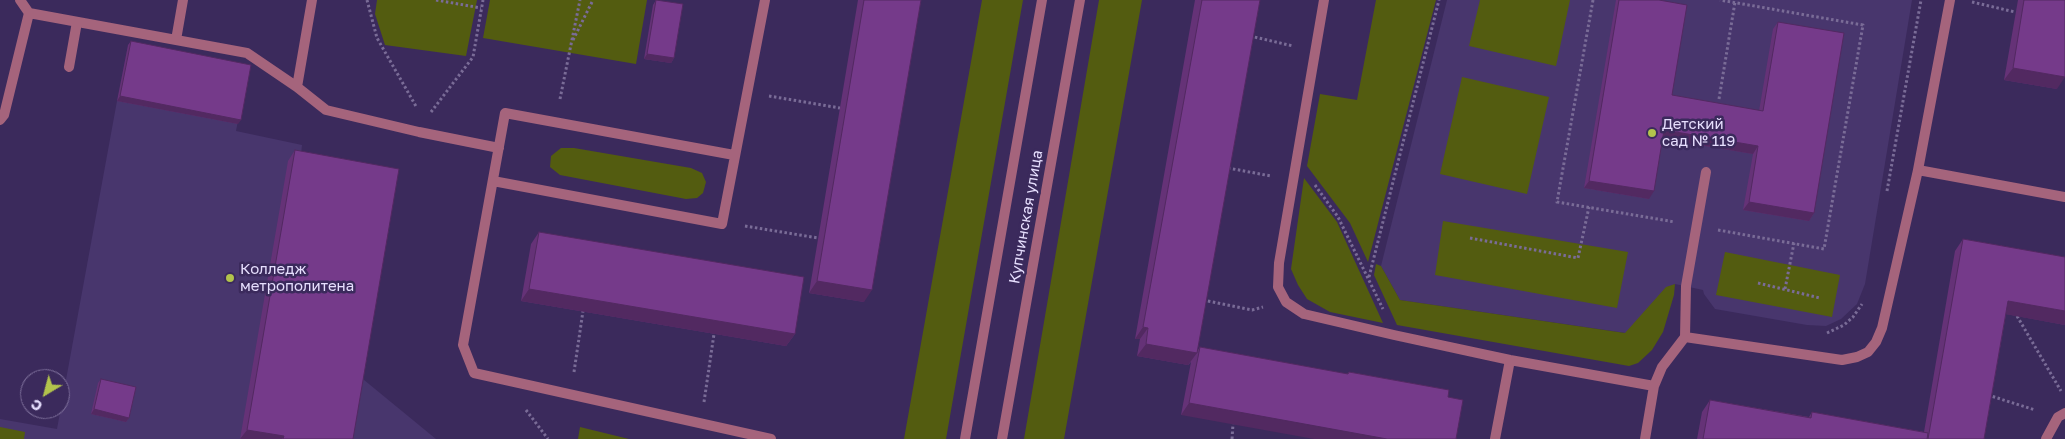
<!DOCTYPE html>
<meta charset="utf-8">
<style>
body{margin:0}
#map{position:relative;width:2065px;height:439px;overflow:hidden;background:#3b2a5c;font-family:"Golos Text",sans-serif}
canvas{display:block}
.north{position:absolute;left:20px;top:369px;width:50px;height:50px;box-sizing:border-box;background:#3b2a5c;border:1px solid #80729d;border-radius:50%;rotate:217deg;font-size:14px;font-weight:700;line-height:20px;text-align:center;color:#e7dffe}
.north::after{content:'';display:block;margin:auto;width:18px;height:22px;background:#b2c34c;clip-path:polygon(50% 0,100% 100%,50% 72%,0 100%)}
</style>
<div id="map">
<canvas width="2065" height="439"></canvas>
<div class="north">С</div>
</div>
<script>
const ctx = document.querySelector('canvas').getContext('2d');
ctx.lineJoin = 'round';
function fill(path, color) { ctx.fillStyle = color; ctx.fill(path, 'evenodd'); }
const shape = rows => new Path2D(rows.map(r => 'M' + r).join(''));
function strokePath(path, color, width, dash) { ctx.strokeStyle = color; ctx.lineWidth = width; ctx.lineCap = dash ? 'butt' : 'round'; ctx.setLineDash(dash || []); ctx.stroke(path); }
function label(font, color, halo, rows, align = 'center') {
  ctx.font = font + ' "Golos Text",sans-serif'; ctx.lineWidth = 5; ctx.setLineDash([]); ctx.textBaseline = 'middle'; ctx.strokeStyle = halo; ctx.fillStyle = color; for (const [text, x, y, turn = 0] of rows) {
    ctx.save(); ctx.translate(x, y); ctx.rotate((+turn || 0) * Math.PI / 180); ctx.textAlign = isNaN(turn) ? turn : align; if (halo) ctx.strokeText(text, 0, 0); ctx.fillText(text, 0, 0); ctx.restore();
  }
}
const built = shape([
 [1447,0,1912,0,1865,284,1857,304,1841,319,1826,326,1807,325,1715,309,1704,294,1703,290,1675,284,1666,288,1626,333,1400,300,1381,266],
 [248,69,236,131,302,145,300,163,358,375,436,439,0,439,0,419,57,429,117,101]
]);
const green = shape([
 [377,0,477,0,466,56,385,45,375,14],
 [490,0,647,0,636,64,483,38],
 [982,0,1023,0,946,439,904,439],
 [1099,0,1142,0,1064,439,1024,439],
 [1376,0,1436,0,1368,262,1350,223,1307,166,1320,94,1357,100],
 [1480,0,1570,0,1556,66,1469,46],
 [1462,77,1549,97,1527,194,1440,174],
 [561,148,574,148,691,168,702,173,706,182,703,193,697,198,686,199,560,175,550,167,551,156],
 [1304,178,1337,222,1383,323,1330,312,1307,299,1298,285,1291,269],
 [1443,221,1628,252,1617,308,1435,275],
 [1725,252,1840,275,1832,317,1716,295],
 [1376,264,1381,266,1400,300,1625,333,1666,287,1675,284,1674,295,1663,332,1652,350,1638,363,1629,366,1397,325,1374,275],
 [0,427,25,432,24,439,0,439],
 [580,427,629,439,578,439]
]);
const path = shape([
 [367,0,377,38,417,108],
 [436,0,481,8],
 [1593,0,1557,202,1675,222],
 [1972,2,2015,12],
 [1250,36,1293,46],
 [573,40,593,0],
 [769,96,840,108],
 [560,99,580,0],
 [1719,99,1735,2],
 [431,112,473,57,483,0],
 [1228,168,1271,176],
 [1315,185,1338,217,1383,309],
 [1887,191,1921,0],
 [745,226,818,238],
 [1718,230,1824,249,1863,25,1720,0],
 [1470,238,1578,258,1589,207],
 [1369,277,1439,0],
 [1758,283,1820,298],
 [1785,289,1794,243],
 [1203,300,1252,310,1263,307],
 [2017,316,2061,391],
 [1827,333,1844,325,1853,317,1862,304],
 [574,372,583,311],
 [1988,395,2035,410],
 [704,402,714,334],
 [526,410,548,439],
 [1232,439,1233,424]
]);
const service = shape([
 [1324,0,1279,263,1278,287,1286,302,1304,314,1394,335,1510,360,1654,386],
 [1950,0,1918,170,2065,197],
 [29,13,247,53,297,87,326,110,419,132,499,148],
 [176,40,183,0],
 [69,67,77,22],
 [297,87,312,0],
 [0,120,4,115,29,13,20,0],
 [734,155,505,113,463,345,474,373,771,439],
 [493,181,722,224,765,0],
 [1685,337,1842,360,1857,357,1868,352,1876,342,1882,328,1918,170],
 [1495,439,1510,360],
 [1645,439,1654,386,1662,367,1685,337,1686,286,1706,172],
 [2046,439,2058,417,2065,413]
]);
const minor = shape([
 [965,439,1042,0],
 [1002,439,1080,0]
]);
const wall = shape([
 [656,0,674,58,671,63,644,59,653,5],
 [858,0,921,0,864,302,809,293],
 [1195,0,1260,0,1197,351,1200,347,1347,374,1349,372,1449,390,1181,415,1191,362,1188,365,1137,356,1140,339,1135,339],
 [1616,0,1659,0,1672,95,1759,111,1773,29,1778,22,1814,213,1809,221,1743,210,1753,154,1663,139,1649,199,1584,188],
 [2018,0,2065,0,2057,89,2004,80],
 [131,41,238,124,117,101,128,45],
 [295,150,353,439,240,439,288,161],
 [539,232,795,334,786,346,521,301,531,244],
 [1963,239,2065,257,2065,325,2006,314,1984,439,1697,439,1702,412,1710,400,1809,417,1812,412,1924,432,1955,251],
 [101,379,129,418,126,422,91,414,98,383]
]);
const shadedWall = shape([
 [647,54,674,58,671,63,644,59],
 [2013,68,2065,77,2057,89,2004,80],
 [120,96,241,120,238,124,117,101],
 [1664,130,1758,146,1753,154,1659,138],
 [1589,181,1654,191,1649,199,1584,188],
 [1749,202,1814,213,1809,221,1743,210],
 [817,281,872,290,864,302,809,293],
 [529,289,795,334,786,346,521,301],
 [2008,301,2065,311,2065,325,1999,313],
 [1143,327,1148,328,1140,339,1135,339],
 [1146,344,1197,353,1188,365,1137,356],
 [1189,403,1387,439,1314,439,1181,415],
 [94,409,129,418,126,422,91,414],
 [247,430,284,436,282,439,240,439]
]);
const building = shape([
 [656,0,683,4,674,58,647,54,656,0],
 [864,0,921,0,872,290,817,281,864,0],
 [1202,0,1260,0,1197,353,1146,344,1148,328,1143,327,1202,0],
 [1619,0,1659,0,1687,5,1672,95,1763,111,1778,22,1844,33,1814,213,1749,202,1758,146,1664,130,1654,191,1589,181,1619,0],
 [2024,0,2065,0,2065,77,2013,68,2024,0],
 [131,41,251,65,241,120,120,96,131,41],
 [295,150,399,169,353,439,283,439,284,436,247,430,295,150],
 [539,232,804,277,795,334,529,289,539,232],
 [1963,239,2065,257,2065,311,2008,301,1984,439,1928,439,1963,239],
 [1200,347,1348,374,1349,372,1449,390,1448,397,1463,400,1456,439,1387,439,1189,403,1200,347],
 [101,379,136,387,129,418,94,409,101,379],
 [1710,400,1811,418,1812,412,1928,433,1927,439,1703,439,1710,400]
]);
const markers = [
 [1652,133,5,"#b2c34c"],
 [230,278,5,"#b2c34c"]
];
const poiNames = [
 ["Детский",1662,124],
 ["сад № 119",1662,141],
 ["Колледж",240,269],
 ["метрополитена",240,286]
];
const streetNames = [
 ["Купчинская улица",1026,217,-80]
];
fill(built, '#48366d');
fill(green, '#535c10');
strokePath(path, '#7a6c97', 3, [2.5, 2.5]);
strokePath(service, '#a5647c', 10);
strokePath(minor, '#a5647c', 10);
fill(wall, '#653277');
fill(shadedWall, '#522961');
fill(building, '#753a8a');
strokePath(building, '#522961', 1);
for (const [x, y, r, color] of markers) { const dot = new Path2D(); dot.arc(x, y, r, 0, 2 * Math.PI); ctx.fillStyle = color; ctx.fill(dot); strokePath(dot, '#3b2a5c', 2); }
label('15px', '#e7dffe', '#3b2a5c', poiNames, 'left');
label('15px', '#e7dffe', '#3b2a5c', streetNames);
</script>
